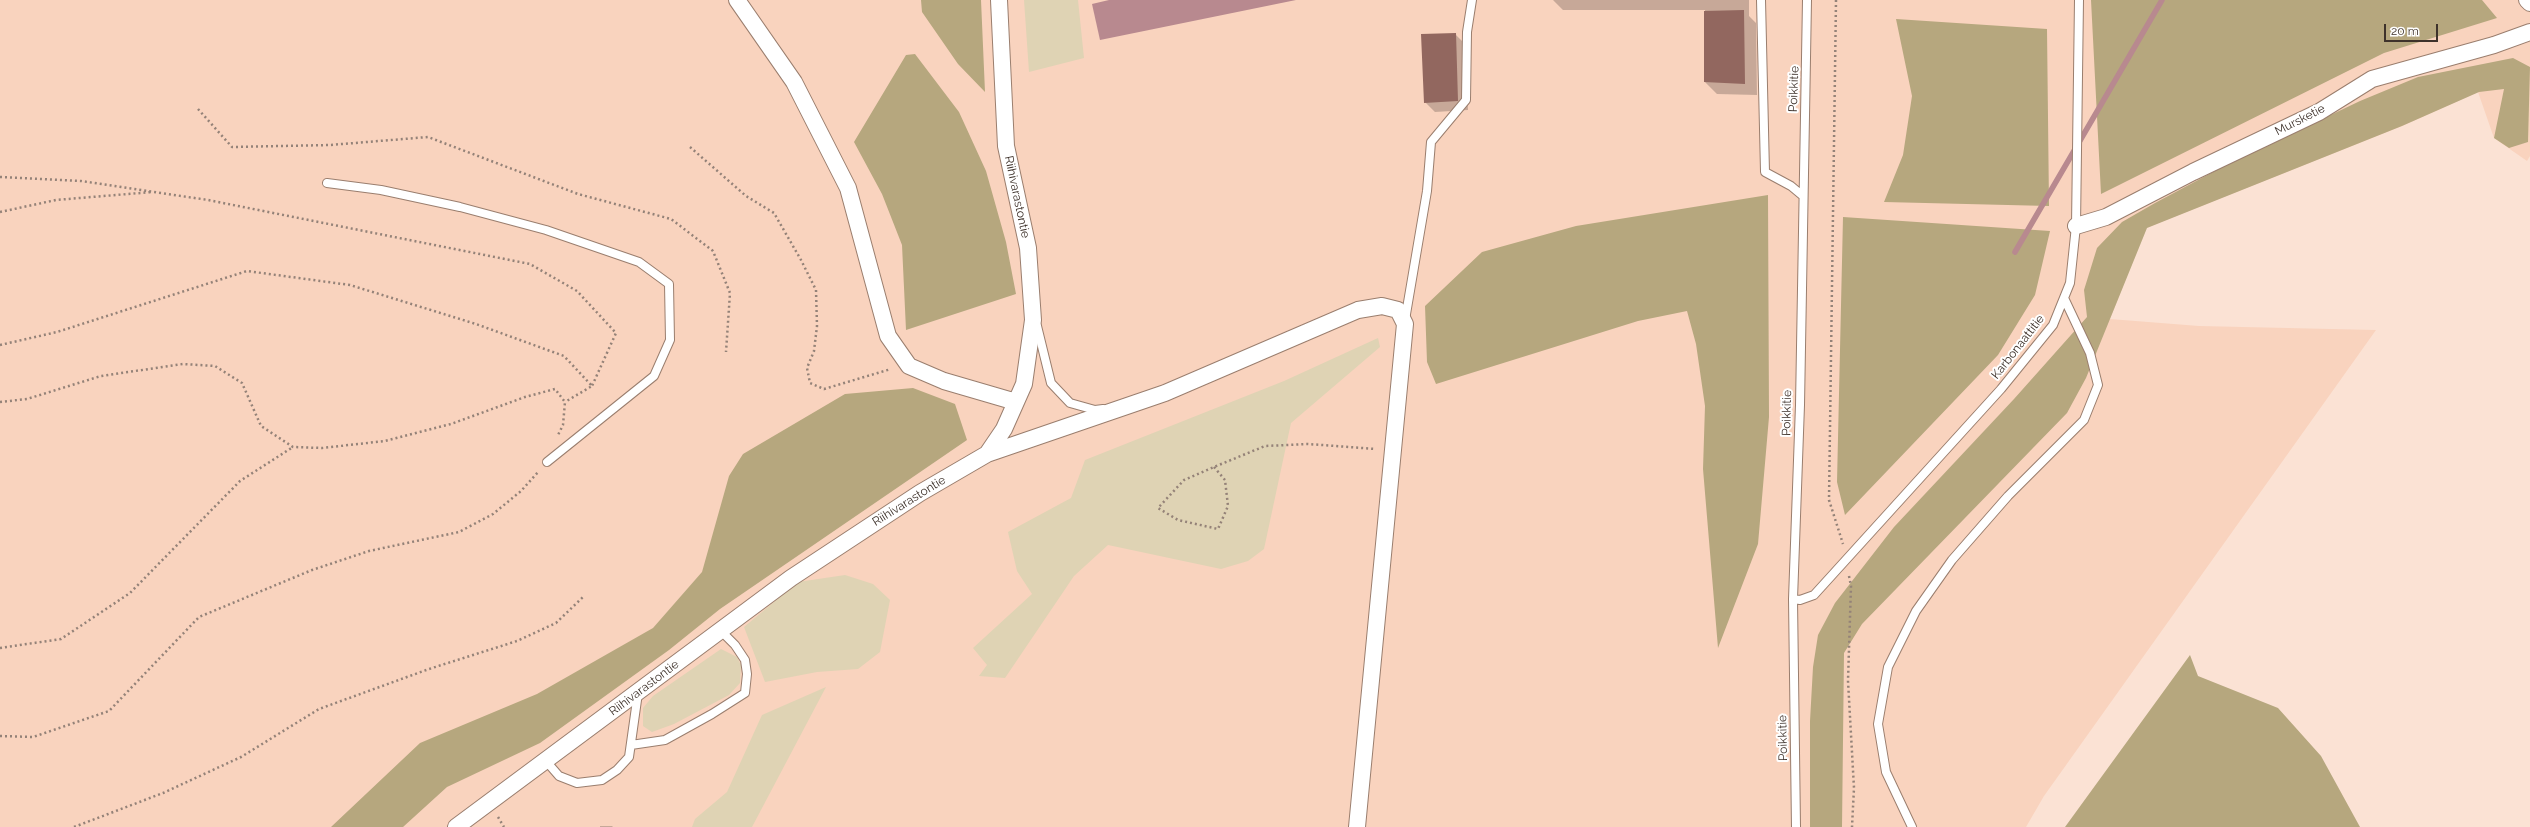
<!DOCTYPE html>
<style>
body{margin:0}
#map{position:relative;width:2530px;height:827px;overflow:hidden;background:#fbe2d4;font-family:Raleway,sans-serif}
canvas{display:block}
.scale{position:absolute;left:2384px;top:24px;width:54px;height:18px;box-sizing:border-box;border:2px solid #3e322b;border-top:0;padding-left:5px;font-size:12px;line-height:14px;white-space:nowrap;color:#3e322b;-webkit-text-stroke:3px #fff;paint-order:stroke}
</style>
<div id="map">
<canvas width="2530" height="827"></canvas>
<div class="scale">20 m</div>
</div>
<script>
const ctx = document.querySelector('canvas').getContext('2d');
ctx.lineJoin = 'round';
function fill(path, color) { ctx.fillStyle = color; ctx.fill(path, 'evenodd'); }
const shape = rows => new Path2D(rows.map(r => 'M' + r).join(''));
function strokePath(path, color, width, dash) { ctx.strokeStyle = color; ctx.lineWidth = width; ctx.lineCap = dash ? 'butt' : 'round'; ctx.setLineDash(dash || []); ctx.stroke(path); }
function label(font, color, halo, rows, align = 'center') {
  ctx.font = font + ' Raleway,sans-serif'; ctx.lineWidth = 4; ctx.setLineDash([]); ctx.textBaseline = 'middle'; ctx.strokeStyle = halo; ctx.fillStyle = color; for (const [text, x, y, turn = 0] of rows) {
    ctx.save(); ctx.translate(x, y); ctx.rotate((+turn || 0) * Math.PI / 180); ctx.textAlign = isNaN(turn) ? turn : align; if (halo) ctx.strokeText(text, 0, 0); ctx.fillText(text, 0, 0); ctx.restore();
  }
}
const built = shape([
 [0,0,2530,0,2530,156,2527,161,2494,138,2478,92,2402,126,2146,228,2110,319,2199,326,2376,330,2044,796,2026,827,0,827]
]);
const green = shape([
 [1024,0,1078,0,1084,58,1029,72],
 [1378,338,1380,347,1291,423,1264,549,1248,561,1221,569,1108,545,1074,576,1005,678,979,676,987,665,973,648,1032,594,1017,571,1008,532,1071,498,1085,460,1284,381],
 [845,575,873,584,890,600,880,652,858,669,817,672,765,682,744,627,798,582],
 [721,649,737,657,741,665,740,683,729,695,674,724,652,732,643,726,643,708,653,696],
 [826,687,752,827,692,827,695,819,727,792,762,715]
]);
const forest = shape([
 [921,0,981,0,985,92,958,64,922,12],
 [2091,0,2482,0,2497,18,2384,53,2101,194],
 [1896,19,2047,29,2049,206,1884,202,1903,155,1912,96],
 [915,54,959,112,986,171,1006,242,1016,294,906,330,902,245,882,194,854,142,906,55],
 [2513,58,2530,67,2528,142,2509,148,2494,138,2504,89,2479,92,2402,126,2147,228,2086,378,2067,413,1862,624,1844,653,1842,827,1810,827,1810,721,1813,667,1818,635,1835,603,1894,527,2014,399,2087,317,2084,290,2097,248,2122,222,2155,203,2228,164,2360,101,2418,77],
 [1768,195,1769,417,1758,544,1718,648,1703,469,1705,406,1696,344,1687,311,1638,321,1436,384,1427,362,1425,306,1482,252,1576,226],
 [1843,217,2050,231,2035,295,1998,355,1845,515,1837,482],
 [913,388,955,404,967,440,720,609,669,650,540,743,447,787,403,827,331,827,420,743,537,694,653,628,702,572,729,476,743,454,845,394],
 [2190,655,2198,676,2278,708,2321,756,2360,827,2065,827]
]);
const water = shape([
 [1109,0,1296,0,1100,40,1092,4]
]);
const shadow = shape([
 [1553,0,1749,0,1749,16,1756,23,1757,95,1717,94,1705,82,1705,10,1563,10],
 [1455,34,1465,44,1468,110,1435,112,1425,102],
 [600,826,612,826,613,827,600,827]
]);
const stream = shape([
 [2015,252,2162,0]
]);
const building = shape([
 [1744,10,1745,84,1704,82,1704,11],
 [1456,33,1458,101,1424,103,1421,34]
]);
const path = shape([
 [1836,0,1829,500,1843,544],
 [198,109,232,147,330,145,428,137,578,194,671,219,713,251,730,293,726,352],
 [690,147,746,196,774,213,801,260,816,290,817,326,814,351,807,368,810,383,824,389,891,369],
 [0,177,81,181,208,200,530,264,577,291,616,333,592,386],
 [0,212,56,200,152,192],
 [0,345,57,332,247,271,350,285,476,324,564,356,592,386,565,402],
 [0,402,27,399,101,376,183,364,215,366,242,383,261,426,293,447,322,448,385,441,451,424,525,397,555,389,565,402,563,425,558,435],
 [1214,467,1225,480,1228,506,1218,529,1178,520,1158,508,1184,480,1214,467,1265,446,1308,444,1376,449],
 [1849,576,1851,586,1848,681,1854,788,1852,827],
 [0,648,61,639,130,593,240,481,293,447],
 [0,736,33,737,109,711,199,617,312,570,369,551,459,532,493,514,521,491,539,471],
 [498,817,504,827],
 [74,827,163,793,241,757,319,709,429,669,517,641,556,623,583,597]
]);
const service = shape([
 [1761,0,1765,172,1791,186,1803,196],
 [327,183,381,190,460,207,546,230,639,262,669,284,670,340,654,376,547,462],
 [1405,320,1427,191,1431,142,1466,100,1467,32,1472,0],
 [1037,326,1051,383,1070,403,1095,410,1103,409],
 [1793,599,1800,600,1814,595,2001,389,2053,325,2070,283,2076,226,2079,0],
 [631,745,665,740,712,714,745,693,747,674,745,660,735,645,721,631],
 [546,761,559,776,577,783,602,780,617,770,629,757,638,693],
 [1796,827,1793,599,1800,405,1807,0],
 [1912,827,1886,772,1878,724,1888,667,1916,611,1952,560,2008,496,2084,420,2098,385,2090,353,2064,298]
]);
const minor = shape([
 [737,0,794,82,848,188,888,336,909,366,944,381,1016,402],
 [2527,0,2530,3],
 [2076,226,2106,217,2193,172,2319,112,2372,79,2494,45,2530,32],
 [987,454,1165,393,1358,310,1382,306,1398,310,1405,324,1357,827],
 [456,827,791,578,920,493,987,454,1004,429,1024,384,1033,320,1028,248,1006,146,999,0]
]);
const streetNames = [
 ["Poikkitie",1794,89,-88],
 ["Mursketie",2300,120,-27],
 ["Riihivarastontie",1017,197,78],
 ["Karbonaattitie",2018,347,-52],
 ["Poikkitie",1787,413,-89],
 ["Riihivarastontie",909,501,-32],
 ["Riihivarastontie",644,688,-37],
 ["Poikkitie",1783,738,-91]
];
fill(built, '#f9d3be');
fill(green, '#dfd3b4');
fill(forest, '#b6a77e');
fill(water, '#b8898f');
fill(shadow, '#0003');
strokePath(stream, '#b8898f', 5.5);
fill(building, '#92675f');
strokePath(service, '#9a7e6e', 10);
strokePath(minor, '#9a7e6e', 18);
strokePath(path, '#948278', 2.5, [2, 3]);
strokePath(service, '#fff', 8);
strokePath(minor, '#fff', 16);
label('12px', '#3e322b', '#fff', streetNames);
</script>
